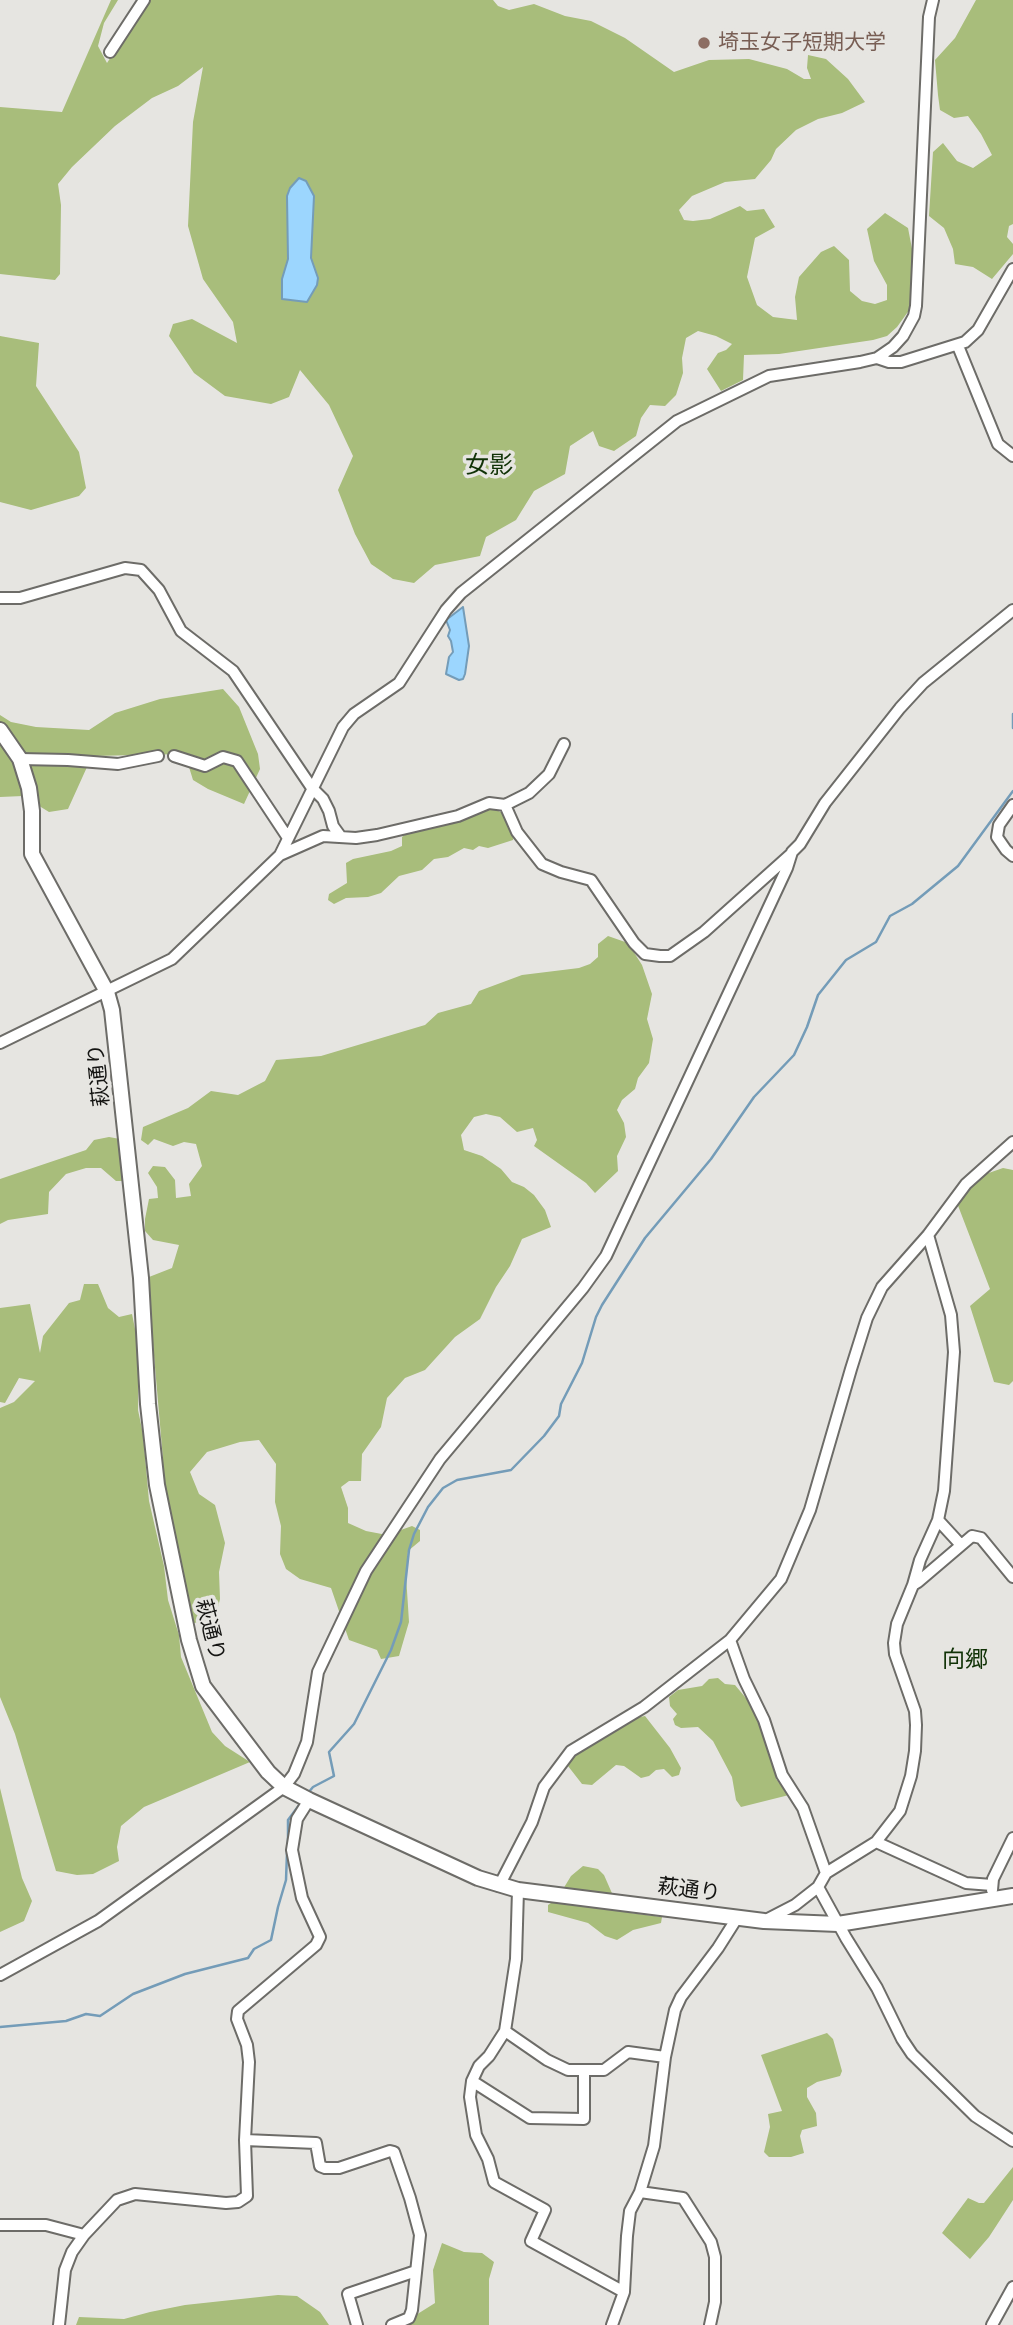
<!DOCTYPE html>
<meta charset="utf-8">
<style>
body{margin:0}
canvas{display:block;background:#e6e5e1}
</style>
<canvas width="1013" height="2325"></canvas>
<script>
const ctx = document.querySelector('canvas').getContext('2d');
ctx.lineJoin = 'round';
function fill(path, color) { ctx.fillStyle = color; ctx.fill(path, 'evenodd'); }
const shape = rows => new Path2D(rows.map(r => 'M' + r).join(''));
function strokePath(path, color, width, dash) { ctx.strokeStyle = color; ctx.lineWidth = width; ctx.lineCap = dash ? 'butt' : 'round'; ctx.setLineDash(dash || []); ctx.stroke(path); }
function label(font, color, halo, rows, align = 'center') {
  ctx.font = font + ' Inter,"Noto Sans JP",sans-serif'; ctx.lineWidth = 7; ctx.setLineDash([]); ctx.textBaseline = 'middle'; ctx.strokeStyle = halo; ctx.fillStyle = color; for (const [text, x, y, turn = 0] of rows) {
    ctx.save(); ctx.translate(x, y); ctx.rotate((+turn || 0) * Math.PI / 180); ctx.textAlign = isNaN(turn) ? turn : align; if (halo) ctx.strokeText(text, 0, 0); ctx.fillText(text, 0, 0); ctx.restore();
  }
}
const green = shape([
 [111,0,118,0,104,23,98,46,107,63,148,0,493,0,498,6,509,10,534,4,565,16,591,21,625,38,674,72,709,60,749,59,787,69,804,79,811,79,807,68,808,55,826,59,848,79,865,102,842,113,818,119,796,130,776,149,771,160,755,179,725,182,692,196,679,210,684,220,693,221,710,219,740,206,747,211,764,209,775,227,755,238,747,277,757,305,773,317,797,320,795,297,799,277,821,252,834,246,849,260,850,291,862,301,875,304,887,300,887,285,874,261,867,229,885,213,908,228,913,254,914,282,910,309,897,327,887,336,873,340,779,354,744,355,743,380,721,391,707,369,718,353,726,350,732,344,716,336,698,331,686,338,682,358,683,373,676,395,665,406,650,405,641,418,636,436,614,451,599,446,593,431,570,446,565,474,534,491,516,520,486,537,480,556,435,565,414,583,393,579,371,564,355,534,338,490,353,456,329,405,300,370,289,397,271,404,225,396,194,373,169,336,173,324,192,319,237,343,233,322,203,279,188,226,193,122,203,67,178,86,152,98,115,126,72,167,58,184,61,205,60,274,55,280,0,274,0,107,62,112],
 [976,0,1013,0,1013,224,1009,226,1007,237,1013,244,1013,254,992,279,973,267,955,264,953,249,944,228,929,216,933,152,943,143,957,161,973,168,992,155,981,134,968,116,954,118,940,110,938,95,935,60,955,38],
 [0,336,39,343,36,386,79,452,86,488,79,496,31,510,0,502],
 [223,689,239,707,258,754,260,769,244,804,208,789,193,780,185,754,92,756,68,809,49,812,23,796,0,797,0,715,11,722,36,727,89,730,115,713,160,699],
 [489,807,503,813,514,834,513,840,488,848,479,846,473,850,464,848,448,857,434,859,422,870,399,876,381,893,368,897,346,898,334,904,328,900,329,894,347,883,346,863,353,859,391,851,402,846,402,837,406,834,434,827],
 [608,936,628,943,642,965,652,994,647,1019,653,1039,649,1063,638,1078,635,1089,622,1100,617,1110,624,1123,626,1137,617,1156,618,1171,595,1193,586,1183,534,1146,537,1140,533,1128,517,1132,500,1117,486,1114,474,1117,461,1135,464,1150,482,1156,501,1169,512,1182,524,1187,534,1195,545,1210,551,1227,522,1239,510,1266,496,1287,480,1319,455,1337,425,1370,405,1378,387,1398,381,1427,362,1454,361,1481,349,1481,341,1487,348,1508,348,1523,366,1531,387,1535,412,1526,420,1530,420,1541,408,1551,406,1575,409,1622,399,1656,381,1659,377,1650,349,1640,331,1588,300,1579,286,1569,280,1554,281,1526,275,1502,276,1464,259,1440,240,1442,207,1452,190,1472,199,1494,215,1505,225,1543,219,1572,220,1599,215,1619,194,1623,186,1602,162,1484,163,1459,149,1298,149,1277,172,1268,179,1245,153,1240,145,1231,145,1219,149,1199,158,1198,157,1187,148,1173,153,1166,165,1167,175,1180,176,1198,191,1196,189,1184,202,1166,196,1144,184,1142,173,1146,154,1139,148,1145,141,1140,143,1127,188,1108,211,1091,238,1095,265,1081,276,1060,321,1056,425,1025,438,1013,471,1004,479,991,522,975,579,968,590,964,598,957,598,944],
 [109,1137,120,1139,126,1181,116,1181,101,1168,86,1168,66,1174,49,1192,48,1214,8,1220,0,1224,0,1179,86,1150,94,1140],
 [1003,1168,1013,1170,1013,1381,1009,1385,994,1382,970,1306,990,1289,957,1203,983,1175],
 [84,1284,98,1284,108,1308,119,1317,132,1314,139,1349,138,1410,143,1434,149,1501,164,1566,168,1600,179,1635,181,1657,212,1732,225,1746,250,1762,144,1807,121,1826,117,1847,119,1861,93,1874,77,1875,56,1871,15,1734,0,1697,0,1408,14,1402,35,1381,19,1378,5,1403,0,1402,0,1308,30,1304,40,1353,43,1336,69,1303,80,1300],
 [718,1678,725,1684,735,1685,755,1709,763,1727,769,1753,775,1764,776,1779,789,1795,741,1807,736,1800,732,1777,713,1741,698,1727,681,1728,675,1725,673,1719,677,1714,670,1706,669,1697,678,1690,702,1686,709,1679],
 [645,1716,670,1748,681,1768,679,1775,672,1777,664,1769,656,1770,649,1776,641,1778,624,1766,616,1765,592,1785,582,1784,568,1766,574,1753,602,1740,631,1719],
 [0,1788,22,1878,32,1901,24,1921,0,1932],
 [583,1866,598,1869,604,1875,618,1907,631,1913,662,1917,661,1923,633,1930,617,1940,605,1936,588,1923,548,1912,548,1905,557,1899,571,1876],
 [827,2033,833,2039,842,2071,840,2076,817,2082,807,2088,807,2097,816,2113,817,2126,802,2130,800,2136,804,2153,791,2157,769,2157,764,2152,770,2127,768,2114,782,2111,761,2055],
 [1013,2167,1013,2200,989,2237,970,2259,942,2233,968,2198,979,2203,984,2203],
 [442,2243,464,2252,482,2253,494,2262,489,2279,489,2325,400,2325,435,2303,433,2270],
 [278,2295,297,2296,320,2312,329,2325,76,2325,79,2317,124,2319,150,2312,185,2305]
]);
const water = shape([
 [299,178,306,181,314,196,311,258,318,278,317,285,307,302,282,299,282,279,288,259,287,196,290,188,299,178],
 [463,607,469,646,465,674,463,679,459,680,446,674,449,657,453,652,451,641,448,636,450,630,446,620,463,607]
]);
const stream = shape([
 [1013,714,1013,728],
 [308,1793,313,1787,334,1776,329,1752,354,1724,391,1650,401,1622,409,1550,414,1534,428,1507,443,1488,457,1480,511,1470,544,1436,559,1416,561,1404,582,1363,596,1317,602,1305,645,1238,711,1159,754,1097,794,1055,807,1027,818,995,846,960,876,942,890,916,912,904,958,866,1013,791],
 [288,1846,288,1820,300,1804],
 [0,2027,66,2021,86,2014,100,2016,133,1994,185,1974,248,1958,254,1949,271,1940,278,1907,286,1880,287,1853]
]);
const minor = shape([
 [110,52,144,0],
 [958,346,998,444,1013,456],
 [877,358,889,362,901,362,965,342,978,330,1013,269],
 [0,598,20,598,125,568,141,570,159,590,181,631,233,671,312,788,323,799,329,811,333,826,341,837],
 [174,756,205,766,223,757,237,761,288,838],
 [20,759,68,760,118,764,158,756],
 [505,805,529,793,549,774,564,744],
 [1013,805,999,825,997,837,1006,850,1013,856],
 [280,855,323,836,356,838,377,835,458,816,489,803,505,805,517,832,542,864,561,872,591,880,634,943,645,954,660,956,670,956,704,932,790,855],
 [0,1043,172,959,280,855,343,727,354,714,399,683,446,610,461,593,677,421,769,376,860,362,877,358,893,347,903,336,914,316,916,306,929,17,933,0],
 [938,1520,961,1545],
 [913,1585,920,1560,938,1520,944,1491,954,1352,951,1315,928,1235],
 [730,1640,744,1679,764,1720,782,1775,803,1808,826,1873],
 [876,1842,966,1883,992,1885],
 [499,1886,532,1822,544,1787,571,1751,644,1707,730,1640,781,1579,810,1510,851,1369,867,1318,882,1287,928,1235,966,1184,1013,1142],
 [818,1887,846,1938,877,1988,902,2039,912,2054,975,2116,1013,2141],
 [518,1890,516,1959,505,2031,489,2056,479,2066,472,2081,470,2097,476,2135,488,2159,494,2182,545,2210,531,2241,624,2292],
 [992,1890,993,1879,1013,1838],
 [764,1921,795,1905,818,1887,826,1873,876,1842,900,1811,911,1776,915,1751,916,1725,915,1711,895,1654,894,1643,897,1624,913,1585,918,1582,972,1536,981,1538,1013,1577],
 [0,1975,98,1921,284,1787,294,1774,307,1742,318,1672,366,1571,440,1459,583,1288,606,1256,787,868,792,852,800,844,825,803,900,708,923,683,1013,610],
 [505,2031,547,2060,568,2070,604,2070,628,2052,665,2057],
 [472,2081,530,2118,584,2119,584,2071],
 [245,2140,316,2143,320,2166,325,2168,339,2168,390,2151,394,2152,410,2198,420,2235,412,2310,409,2318,392,2325],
 [640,2192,683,2198,711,2242,715,2257,715,2302,710,2325],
 [0,2225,46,2225,84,2235],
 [59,2325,65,2270,72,2252,84,2235,117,2200,135,2194,226,2203,238,2202,247,2196,245,2140,249,2062,247,2045,237,2019,238,2011,316,1945,320,1937,302,1898,292,1850,297,1819,309,1800],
 [357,2325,348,2294,416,2271],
 [612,2325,624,2292,627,2236,630,2211,640,2192,654,2146,665,2057,675,2010,681,1997,718,1948,737,1918],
 [992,2325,1013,2287]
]);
const tertiary = shape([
 [0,730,20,759,29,788,32,811,32,854,107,992,112,1010,141,1278,148,1404,157,1485,189,1640,203,1686,268,1772,284,1787,309,1800,478,1878,518,1890,764,1921,838,1924,1013,1896]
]);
const markers = [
 [704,43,7,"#8d6e63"]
];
const educationNames = [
 ["埼玉女子短期大学",718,43]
];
const streetNames = [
 ["萩通り",99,1075,-96],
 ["萩通り",210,1630,76],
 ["萩通り",689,1890,7]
];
const neighbourhoodNames = [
 ["向郷",965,1660]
];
const quarterNames = [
 ["女影",489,466]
];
fill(green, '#a8bd7b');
fill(water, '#9cd6fe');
strokePath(water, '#749cb8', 2);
strokePath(stream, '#749cb8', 2.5);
strokePath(minor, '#6d6c68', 14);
strokePath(tertiary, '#6d6c68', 18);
strokePath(minor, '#fff', 10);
strokePath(tertiary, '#fff', 14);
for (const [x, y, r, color] of markers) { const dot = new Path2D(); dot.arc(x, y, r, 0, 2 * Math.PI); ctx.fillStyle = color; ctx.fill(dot); strokePath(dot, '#e6e5e1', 2.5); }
label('21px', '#785e54', '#e6e5e1', educationNames, 'left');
label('21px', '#151513', '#e6e5e1', streetNames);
label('23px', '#103206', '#e6e5e1', neighbourhoodNames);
label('24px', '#103206', '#e6e5e1', quarterNames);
</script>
